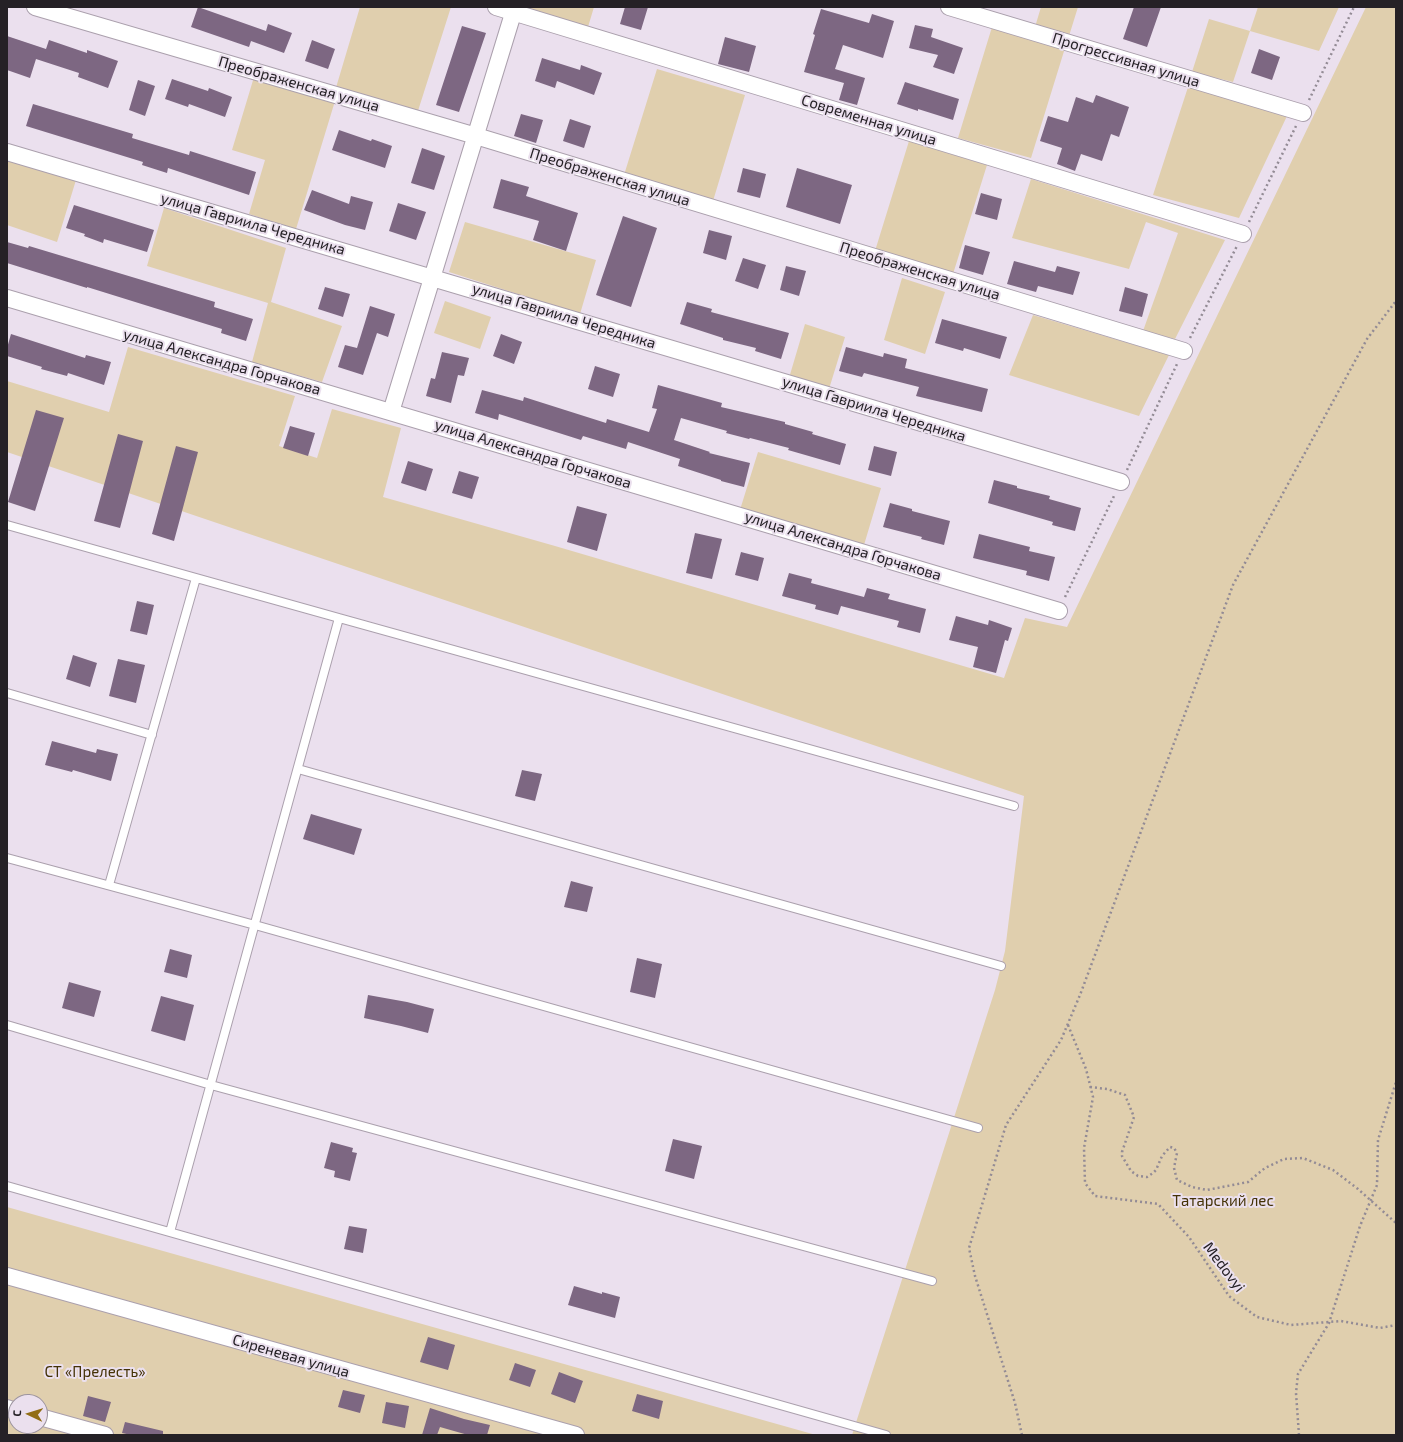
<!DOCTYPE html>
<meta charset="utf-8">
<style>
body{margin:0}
#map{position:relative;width:1403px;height:1442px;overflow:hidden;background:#ebe0ee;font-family:"Exo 2",sans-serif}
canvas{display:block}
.frame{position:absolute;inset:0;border:8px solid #252126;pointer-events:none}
.north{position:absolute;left:8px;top:1394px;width:40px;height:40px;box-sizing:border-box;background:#ebe0ee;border:1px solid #9c949e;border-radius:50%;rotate:274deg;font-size:11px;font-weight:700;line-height:16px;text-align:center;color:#252126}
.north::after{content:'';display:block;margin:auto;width:14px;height:18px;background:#926e15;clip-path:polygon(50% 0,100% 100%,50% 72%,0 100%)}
</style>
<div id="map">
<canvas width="1403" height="1442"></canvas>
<div class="frame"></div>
<div class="north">С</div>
</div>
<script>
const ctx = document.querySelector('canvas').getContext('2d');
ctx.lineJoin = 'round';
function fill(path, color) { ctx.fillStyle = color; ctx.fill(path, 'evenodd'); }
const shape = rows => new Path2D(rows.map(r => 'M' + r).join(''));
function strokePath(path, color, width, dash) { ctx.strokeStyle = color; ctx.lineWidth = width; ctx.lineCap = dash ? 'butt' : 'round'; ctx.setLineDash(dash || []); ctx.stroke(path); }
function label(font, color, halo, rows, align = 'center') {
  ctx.font = font + ' "Exo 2",sans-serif'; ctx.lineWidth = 4; ctx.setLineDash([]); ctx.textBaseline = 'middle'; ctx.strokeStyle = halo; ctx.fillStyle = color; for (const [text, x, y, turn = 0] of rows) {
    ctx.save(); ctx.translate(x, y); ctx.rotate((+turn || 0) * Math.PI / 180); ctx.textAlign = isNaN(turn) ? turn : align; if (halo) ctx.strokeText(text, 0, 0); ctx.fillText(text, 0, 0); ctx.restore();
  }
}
const green = shape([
 [360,7,451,7,417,114,335,91],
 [523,7,594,7,588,27],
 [1041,7,1078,7,1069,36,1035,27],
 [1258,7,1339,7,1319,51,1250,31,1233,82,1192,72,1209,19,1250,31],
 [1366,7,1396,7,1396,1435,852,1435,995,990,1005,951,1024,796,7,452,7,381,109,412,128,347,295,396,279,446,317,458,332,409,401,428,383,497,555,546,1004,678,1025,618,1067,627],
 [992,27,1065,48,1031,158,958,138],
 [657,69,745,95,713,201,624,175],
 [254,77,335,101,296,229,249,214,265,160,232,150],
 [1189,84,1287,116,1239,218,1153,195],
 [909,141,987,165,953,274,875,251],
 [7,159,76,180,57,242,7,225],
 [1031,179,1225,240,1175,339,1143,331,1178,233,1146,222,1129,269,1012,238],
 [164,208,286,248,271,302,342,326,322,382,252,362,268,303,147,266],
 [465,222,596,260,580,314,449,272],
 [902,278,945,292,925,354,884,340],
 [445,301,491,317,480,349,434,333],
 [1033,315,1169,355,1139,416,1009,375],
 [805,324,845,337,829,389,789,378],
 [758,452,881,488,864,545,739,513],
 [7,1207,816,1435,589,1435,7,1270],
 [7,1282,553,1435,7,1435],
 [16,1402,40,1402,40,1426,16,1426]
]);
const building = shape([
 [198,7,266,31,268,24,292,33,284,53,251,41,249,47,191,27],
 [625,7,648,7,641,30,620,24],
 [1134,7,1161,7,1147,47,1123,39],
 [821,9,869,23,872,14,894,21,883,58,843,45,835,69,865,78,857,105,839,100,844,83,804,72,815,35,813,34],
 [915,25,933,29,931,37,963,48,954,74,933,67,938,55,909,48],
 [462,26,486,33,459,112,436,105],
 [7,36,46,49,49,40,87,53,87,50,118,61,108,88,78,77,79,73,36,59,30,78,7,70],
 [725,37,756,46,749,72,718,64],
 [312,40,335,49,328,69,305,61],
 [1259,49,1280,57,1272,80,1251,73],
 [542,58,580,70,581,65,602,73,594,95,557,81,555,88,535,81],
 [172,79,208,91,209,88,232,97,225,117,189,104,188,107,165,99],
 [138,80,155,86,145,116,129,110],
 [905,82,959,99,953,120,918,109,918,111,897,104],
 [1096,95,1129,107,1119,137,1111,134,1102,161,1081,154,1075,171,1057,164,1062,148,1040,141,1048,116,1068,122,1076,97,1093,103],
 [33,104,133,134,132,138,189,155,190,151,256,172,249,195,168,168,167,173,142,165,143,162,26,126],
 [521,114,543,120,536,143,514,136],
 [570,119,591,126,584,148,563,141],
 [339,130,371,141,372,139,392,146,385,168,332,150],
 [422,148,445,156,434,190,411,183],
 [743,168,766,174,760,198,737,192],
 [797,168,852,185,840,224,786,207],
 [501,179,529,187,526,196,578,213,566,251,533,240,539,221,493,208],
 [312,190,349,204,351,196,373,202,365,230,345,225,304,210],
 [981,193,1002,199,997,220,975,214],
 [398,203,426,212,416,240,389,231],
 [74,205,154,230,147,252,104,239,103,243,84,236,85,234,66,228],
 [623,216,657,228,631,307,596,295],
 [709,230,732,236,726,260,703,253],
 [7,242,28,248,29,246,215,302,214,307,253,319,246,341,221,333,222,329,87,287,87,288,7,263],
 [965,245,990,252,983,275,959,268],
 [743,258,766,265,758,289,735,281],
 [1014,261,1055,272,1057,266,1080,272,1073,295,1038,286,1036,292,1007,284],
 [786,266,806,271,799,296,780,290],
 [325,287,350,294,343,317,318,309],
 [1125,287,1148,294,1142,317,1119,311],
 [687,302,712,309,711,312,789,333,781,359,755,351,756,348,723,340,723,338,680,324],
 [370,306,395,314,388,337,377,333,363,375,338,367,345,345,357,348],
 [942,319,1007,337,1000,359,964,348,963,351,935,343],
 [11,334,85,358,86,355,111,362,104,385,68,373,67,376,41,369,42,367,7,356,7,348],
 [501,334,522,342,514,364,493,356],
 [846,347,883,357,884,353,907,359,905,368,988,389,982,412,916,396,919,387,864,373,862,377,839,371],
 [442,352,469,358,464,376,458,375,451,403,426,396,431,378,435,379],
 [595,366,620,374,613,397,588,389],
 [658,385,722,403,721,407,785,422,785,424,813,432,812,434,846,444,840,465,788,450,789,448,750,438,749,439,726,433,727,431,681,418,674,440,710,452,709,453,750,463,744,487,721,481,721,480,678,466,680,459,628,442,626,449,583,436,581,440,499,414,498,420,475,413,482,390,523,401,524,397,606,423,607,419,649,432,657,409,652,408],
 [36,410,64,418,35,511,8,502],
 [290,426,315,433,308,456,283,448],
 [118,434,143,441,120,528,94,521],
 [176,446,198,452,174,541,152,534],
 [874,446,897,452,891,476,868,470],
 [408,461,433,469,426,491,401,483],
 [459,471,479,477,472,499,452,493],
 [994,480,1017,486,1017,488,1050,496,1049,499,1081,508,1075,531,1052,525,1053,522,988,503],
 [890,503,912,509,912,511,950,521,944,545,921,539,922,537,883,527],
 [577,506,607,514,597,551,567,542],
 [695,533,722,539,712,579,686,573],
 [979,534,1030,547,1029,551,1055,557,1049,581,1026,575,1027,571,973,558],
 [741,552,764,558,758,581,735,575],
 [789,573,812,579,811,583,864,597,867,588,890,594,888,599,926,609,920,633,897,627,899,621,841,606,838,615,815,609,816,605,782,596],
 [137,601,154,605,147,635,130,631],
 [956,616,988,625,989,620,1012,628,1008,641,1005,640,996,673,973,667,978,647,949,640],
 [73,655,97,663,90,687,66,679],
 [118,659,145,665,136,703,109,696],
 [52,741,96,753,97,749,118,754,111,781,73,770,72,772,45,765],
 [522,770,542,774,535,801,515,796],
 [311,814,362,829,354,855,303,839],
 [571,881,593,887,587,912,564,907],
 [170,949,192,955,187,978,164,972],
 [637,958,662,964,655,998,630,992],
 [69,982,101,991,94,1017,62,1008],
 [368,995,407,1002,434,1009,428,1033,401,1026,364,1018],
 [161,996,194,1005,185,1041,151,1031],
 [673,1139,702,1146,694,1179,665,1171],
 [331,1142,353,1148,352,1152,357,1153,350,1181,334,1177,335,1171,324,1168],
 [349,1226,367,1229,363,1253,344,1249],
 [574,1286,602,1294,602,1292,620,1297,615,1318,568,1305],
 [428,1337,455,1345,448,1370,420,1362],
 [515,1363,536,1370,530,1387,509,1380],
 [559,1372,583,1381,575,1403,551,1394],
 [343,1390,365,1395,360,1413,338,1407],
 [637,1394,663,1401,659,1419,632,1411],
 [88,1396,111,1402,105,1422,83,1416],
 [386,1402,409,1406,405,1428,382,1423],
 [430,1408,464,1419,490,1425,487,1435,468,1435,440,1427,437,1435,422,1435],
 [125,1422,163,1431,163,1435,131,1435,122,1433]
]);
const path = shape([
 [1309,100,1354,7],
 [1249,222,1296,126],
 [1190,338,1237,246],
 [1127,470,1177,364],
 [1065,597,1115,494],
 [1068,1025,1086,1069,1093,1097,1084,1148,1085,1183,1095,1196,1158,1204,1189,1237,1229,1296,1257,1317,1291,1325,1341,1321,1380,1328,1396,1325],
 [1090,1087,1107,1089,1125,1095,1134,1117,1122,1152,1122,1156,1131,1171,1138,1176,1147,1177,1153,1173,1156,1170,1162,1156,1170,1147,1174,1148,1177,1153,1174,1168,1177,1180,1192,1187,1207,1190,1248,1182,1265,1168,1284,1159,1303,1158,1333,1170,1358,1189,1396,1223],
 [1022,1435,1015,1403,975,1276,969,1248,1006,1125,1061,1040,1080,995,1233,585,1367,339,1396,301],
 [1299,1435,1296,1393,1298,1374,1329,1323,1360,1226,1377,1185,1378,1140,1396,1082]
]);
const service = shape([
 [7,525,339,618,170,1232],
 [339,618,1014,806],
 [7,693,152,735],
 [298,769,1001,966],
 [7,858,255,925,978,1128],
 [109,885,196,578],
 [7,1025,211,1085,932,1281],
 [7,1186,886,1435]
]);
const minor = shape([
 [35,7,476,136,1184,351],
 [496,7,1243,234],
 [949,7,1303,113],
 [7,152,1121,482],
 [7,298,1059,611],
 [391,412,515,7],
 [7,1276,576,1435],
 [7,1408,16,1411],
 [40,1417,105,1435]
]);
const streetNames = [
 ["Прогрессивная улица",1126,60,17],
 ["Преображенская улица",299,84,16],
 ["Современная улица",869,120,17],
 ["Преображенская улица",610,177,17],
 ["улица Гавриила Чередника",253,224,16],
 ["Преображенская улица",920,271,17],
 ["улица Гавриила Чередника",564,316,17],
 ["улица Александра Горчакова",222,362,16],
 ["улица Гавриила Чередника",874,409,17],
 ["улица Александра Горчакова",533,454,17],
 ["улица Александра Горчакова",843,546,17],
 ["Medovyi",1224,1267,53],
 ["Сиреневая улица",291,1356,16]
];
const parkNames = [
 ["Татарский лес",1223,1201],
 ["СТ «Прелесть»",95,1372]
];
fill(green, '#e0cfae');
fill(building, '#7d6782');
strokePath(service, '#aba0ad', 10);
strokePath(minor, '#aba0ad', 18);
strokePath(path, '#938b95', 2.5, [2, 3]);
strokePath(service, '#fff', 8);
strokePath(minor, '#fff', 16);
label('15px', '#252126', '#ebe0ee', streetNames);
label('15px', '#443206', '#ebe0ee', parkNames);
</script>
